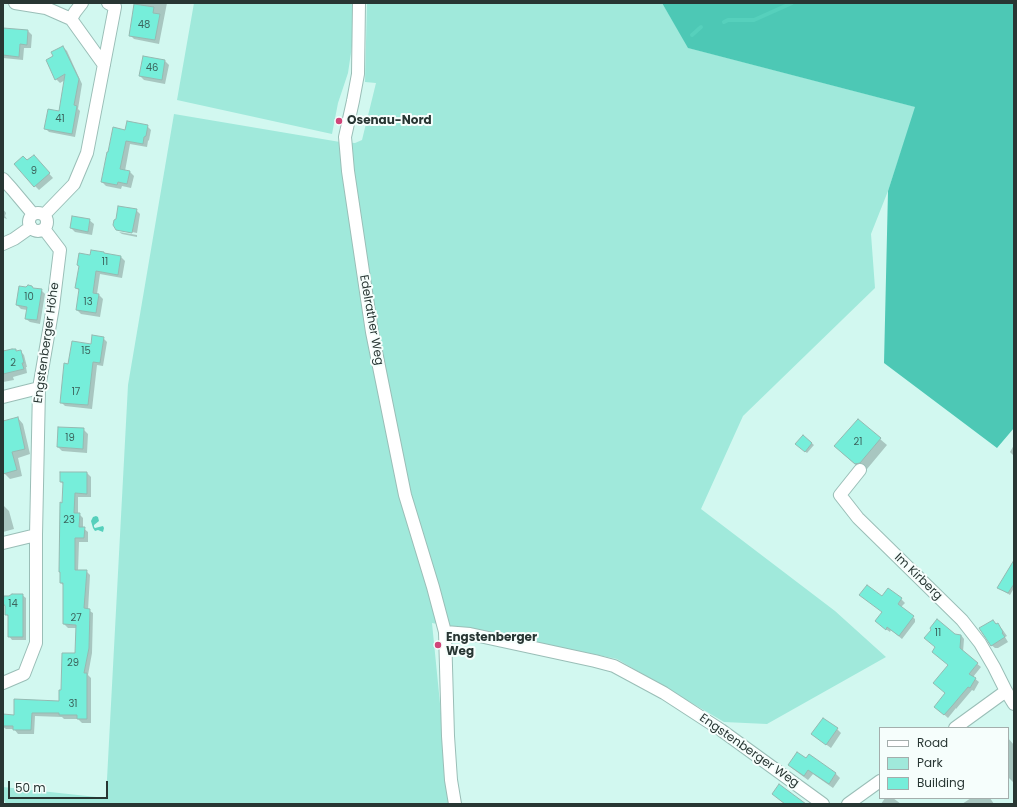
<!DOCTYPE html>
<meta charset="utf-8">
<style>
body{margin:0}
#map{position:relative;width:1017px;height:807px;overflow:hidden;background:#d2f8f0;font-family:Poppins,sans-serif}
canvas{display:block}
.frame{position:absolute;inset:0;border:4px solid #283633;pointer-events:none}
.legend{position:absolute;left:879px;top:727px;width:130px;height:72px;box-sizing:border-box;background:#f6fefc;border:1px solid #a4aeac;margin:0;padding:5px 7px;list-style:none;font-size:12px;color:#283633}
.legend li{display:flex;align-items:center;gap:8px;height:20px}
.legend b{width:20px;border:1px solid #a4aeac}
.scale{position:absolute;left:8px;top:781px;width:100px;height:18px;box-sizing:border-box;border:2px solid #283633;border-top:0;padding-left:5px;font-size:12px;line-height:14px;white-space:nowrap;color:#283633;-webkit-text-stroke:3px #f6fefc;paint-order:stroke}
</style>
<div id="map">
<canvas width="1017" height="807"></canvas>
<div class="frame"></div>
<ul class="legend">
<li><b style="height:5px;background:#fff"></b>Road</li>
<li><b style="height:11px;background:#a0e9db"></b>Park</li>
<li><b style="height:11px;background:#76eeda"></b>Building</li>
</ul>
<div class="scale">50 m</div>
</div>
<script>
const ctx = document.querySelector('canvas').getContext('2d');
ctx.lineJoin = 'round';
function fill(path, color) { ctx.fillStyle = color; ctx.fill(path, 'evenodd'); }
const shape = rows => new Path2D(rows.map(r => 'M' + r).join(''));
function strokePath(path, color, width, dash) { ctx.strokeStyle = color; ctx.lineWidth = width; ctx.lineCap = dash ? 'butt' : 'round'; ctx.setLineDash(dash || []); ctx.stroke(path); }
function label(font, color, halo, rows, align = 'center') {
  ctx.font = font + ' Poppins,sans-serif'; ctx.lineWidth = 4; ctx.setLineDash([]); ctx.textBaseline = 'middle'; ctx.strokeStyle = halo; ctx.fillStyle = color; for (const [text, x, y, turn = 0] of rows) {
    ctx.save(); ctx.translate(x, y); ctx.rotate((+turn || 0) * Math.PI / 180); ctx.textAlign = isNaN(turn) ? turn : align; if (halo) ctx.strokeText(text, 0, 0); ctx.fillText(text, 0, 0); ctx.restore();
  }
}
const green = shape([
 [194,3,353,3,352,46,348,73,338,103,332,134,177,100],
 [367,3,662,3,689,48,916,107,888,191,871,234,875,288,743,416,701,509,835,611,886,657,767,724,724,722,617,659,530,641,432,623,450,804,6,804,3,798,3,787,106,798,128,385,174,114,340,142,355,143,362,140,376,83,365,82]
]);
const forest = shape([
 [662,3,1014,3,1014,428,997,448,884,363,888,191,915,107,688,48]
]);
const water = shape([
 [96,516,98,517,99,521,94,525,94,527,95,528,103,526,104,528,103,532,98,530,95,531,93,528,91,521,93,517]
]);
const shadow = shape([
 [136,3,167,3,159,44,134,39,130,35],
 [3,29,28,31,32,35,31,48,24,48,23,60,3,58],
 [63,47,67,51,82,84,78,109,80,111,75,137,49,132,45,128,60,112,65,80,60,83,56,79,54,57],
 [165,61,169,65,165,84,144,80,140,76],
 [147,126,151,130,149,140,148,141,147,147,130,144,125,171,130,172,134,176,131,188,122,186,121,189,106,186,102,182,126,131],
 [37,160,53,178,39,190,35,186,27,162],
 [3,209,6,213,5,216,7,219,4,218,3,221],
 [136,210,140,214,137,233,117,229],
 [89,220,94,224,92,235,75,232,71,228],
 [119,232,137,235,137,237,122,234],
 [104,253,106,255,121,257,125,261,122,278,100,274,97,294,99,295,103,299,100,317,81,314,77,310,80,291,76,288,91,256],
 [34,289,41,290,45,294,40,324,30,322,26,319,27,310,21,309,17,305],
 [103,338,107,342,103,366,97,365,92,409,65,406,61,402,92,345],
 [15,350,17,352,20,351,24,355,27,367,26,367,27,373,13,377,14,380,3,382,3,353],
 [18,418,23,424,30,454,18,458,22,476,10,479,4,473,3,470,3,423],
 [83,429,88,434,87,453,62,451,58,447],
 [803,436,814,445,807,453,797,444],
 [880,439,887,445,867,469,863,471,842,453],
 [1014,445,1014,456,1010,452],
 [61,473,87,473,91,477,91,497,78,497,78,514,79,514,83,518,83,528,88,532,88,542,79,542,78,571,86,571,90,575,88,610,93,613,92,653,88,675,91,678,91,723,82,723,78,719,64,719,62,717,35,716,34,734,18,734,14,729,6,729,3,727,3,715,15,716,60,702,62,691,76,654,77,628,68,628,64,624,64,586,61,583,61,574,60,572,60,503,63,504,64,485,61,482],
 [3,505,9,511,14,529,3,532],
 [1014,568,1014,588,1010,595,1000,589],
 [22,595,26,598,26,640,12,640,9,636,9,617,6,614],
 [901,599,905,603,901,607,915,619,915,622,902,639,891,630,890,632,880,625,883,613],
 [993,621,1002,629,1007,636,1005,637,1008,642,998,648,995,648,990,644],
 [955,635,961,635,964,639,963,652,981,667,973,677,979,682,974,691,972,690,956,709,956,708,948,718,939,710,947,693,949,665],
 [837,729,841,733,831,748,817,738,812,734],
 [1008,738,1014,745,1014,783,1008,777],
 [809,755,836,774,840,778,833,788,813,774,808,780,793,769,789,765,806,760],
 [885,798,893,798,901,804,881,804],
 [971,798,990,798,994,804,962,804]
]);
const stream = shape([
 [724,22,728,20,754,20,792,3],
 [692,35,701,27]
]);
const building = shape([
 [134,4,154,7,153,13,160,14,155,40,129,36,134,4],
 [3,28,28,30,27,45,20,44,19,57,3,55,3,28],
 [63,46,79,79,74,105,77,106,72,134,44,129,48,109,59,111,65,74,55,80,46,60,53,56,51,52,63,46],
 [143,56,165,60,162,80,139,76,143,56],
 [127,121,148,125,146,136,144,137,143,144,126,141,120,169,130,171,127,184,118,182,117,185,101,182,107,152,108,152,113,127,125,130,127,121],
 [34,155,50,173,34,187,14,164,23,156,27,160,34,155],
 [118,206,137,209,132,233,116,230,113,225,114,220,116,219,118,206],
 [72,216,90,219,88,232,70,228,72,216],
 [91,250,104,252,104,253,121,256,118,275,96,271,93,293,99,294,96,313,76,310,79,289,75,288,79,266,77,265,79,253,90,255,91,250],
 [28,285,32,286,33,288,42,289,37,320,25,319,27,307,16,305,19,286,26,287,28,285],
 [92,335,104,337,100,363,93,362,88,405,60,403,64,363,68,364,72,341,91,344,92,335],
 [12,349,16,349,16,351,21,350,24,363,22,363,24,369,3,374,3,351,12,349],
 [18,417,25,449,12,452,17,470,3,474,3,421,18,417],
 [858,419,881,438,860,463,855,464,834,446,858,419],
 [58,427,84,428,83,449,57,447,58,427],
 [803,435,812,443,805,452,795,444,803,435],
 [60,472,87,472,87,494,75,493,74,513,80,513,79,527,85,527,84,538,75,538,75,570,87,570,84,608,90,609,89,648,84,673,87,673,87,719,77,719,77,715,59,715,59,713,32,713,31,730,13,730,13,726,3,726,3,714,14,715,14,699,59,701,59,690,61,690,62,653,75,653,76,625,63,624,63,583,60,583,60,572,59,572,60,502,62,503,63,482,60,482,60,472],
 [1014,560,1014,584,1008,593,997,588,1014,560],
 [867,585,882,596,888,588,902,598,898,604,914,616,899,636,887,627,886,630,875,621,882,612,859,595,867,585],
 [12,594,23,594,23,637,8,637,8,615,5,615,5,606,3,603,4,596,9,596,12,594],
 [937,619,955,634,961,635,960,648,978,663,969,674,976,678,970,688,968,687,952,706,944,715,934,707,945,693,933,683,948,665,932,652,935,647,924,638,931,630,930,628,937,619],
 [993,620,996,624,998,623,1003,632,1002,633,1005,637,991,646,979,628,993,620],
 [823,718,838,728,826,745,811,734,823,718],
 [797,752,806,758,809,754,836,773,829,784,808,770,804,776,788,765,797,752],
 [779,784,806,804,785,804,772,794,779,784]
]);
const street = shape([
 [15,3,46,8,71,19],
 [359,3,358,74,353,101,345,137,348,171,372,332,405,495,433,587,445,632,448,736,451,780,455,804],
 [71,19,104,65],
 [71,19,75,12,82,3],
 [3,179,12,189,33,214],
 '29 222a9 9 0 1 1 18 0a9 9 0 1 1-18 0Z',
 [44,215,74,184,87,153,115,7,108,3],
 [3,244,14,239,31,227],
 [3,397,39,388],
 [860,470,840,495,858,518,962,620,980,643,994,667,1006,691],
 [3,543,36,535],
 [445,632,470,634,595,661,614,666,664,693,721,730,823,804],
 [3,683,24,674,36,643,36,535,39,388,53,307,60,250,44,229],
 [955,728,1006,691,1014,704],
 [848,804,880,781]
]);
const markers = [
 [339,121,4,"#d04579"],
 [438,645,4,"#d04579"]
];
const numberNames = [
 ["48",144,25],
 ["46",152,68],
 ["41",60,119],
 ["9",34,171],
 ["11",105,262],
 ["10",29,297],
 ["13",88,302],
 ["15",86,351],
 ["2",13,363],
 ["17",76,392],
 ["19",70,438],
 ["21",858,442],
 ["23",69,520],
 ["14",13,604],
 ["27",76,618],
 ["11",938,633],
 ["29",73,663],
 ["31",73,704]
];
const poiNames = [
 ["Osenau-Nord",347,121],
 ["Engstenberger",446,638],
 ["Weg",446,652]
];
const streetNames = [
 ["Edelrather Weg",371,320,80],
 ["Engstenberger Höhe",47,343,-82],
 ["Im Kirberg",918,577,44],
 ["Engstenberger Weg",749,751,35]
];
fill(green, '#a0e9db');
fill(forest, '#4dc8b5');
fill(water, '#56d0bc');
fill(shadow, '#0003');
strokePath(stream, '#56d0bc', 4);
fill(building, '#76eeda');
strokePath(building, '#95b9b1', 1);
strokePath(street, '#9abeb7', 14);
strokePath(street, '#fff', 12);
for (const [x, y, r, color] of markers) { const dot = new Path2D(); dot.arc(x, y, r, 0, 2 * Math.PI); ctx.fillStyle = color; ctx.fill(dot); strokePath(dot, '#f6fefc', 1.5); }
label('10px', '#3c645d', null, numberNames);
label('bold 12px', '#283633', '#f6fefc', poiNames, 'left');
label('12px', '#283633', '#f6fefc', streetNames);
</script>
